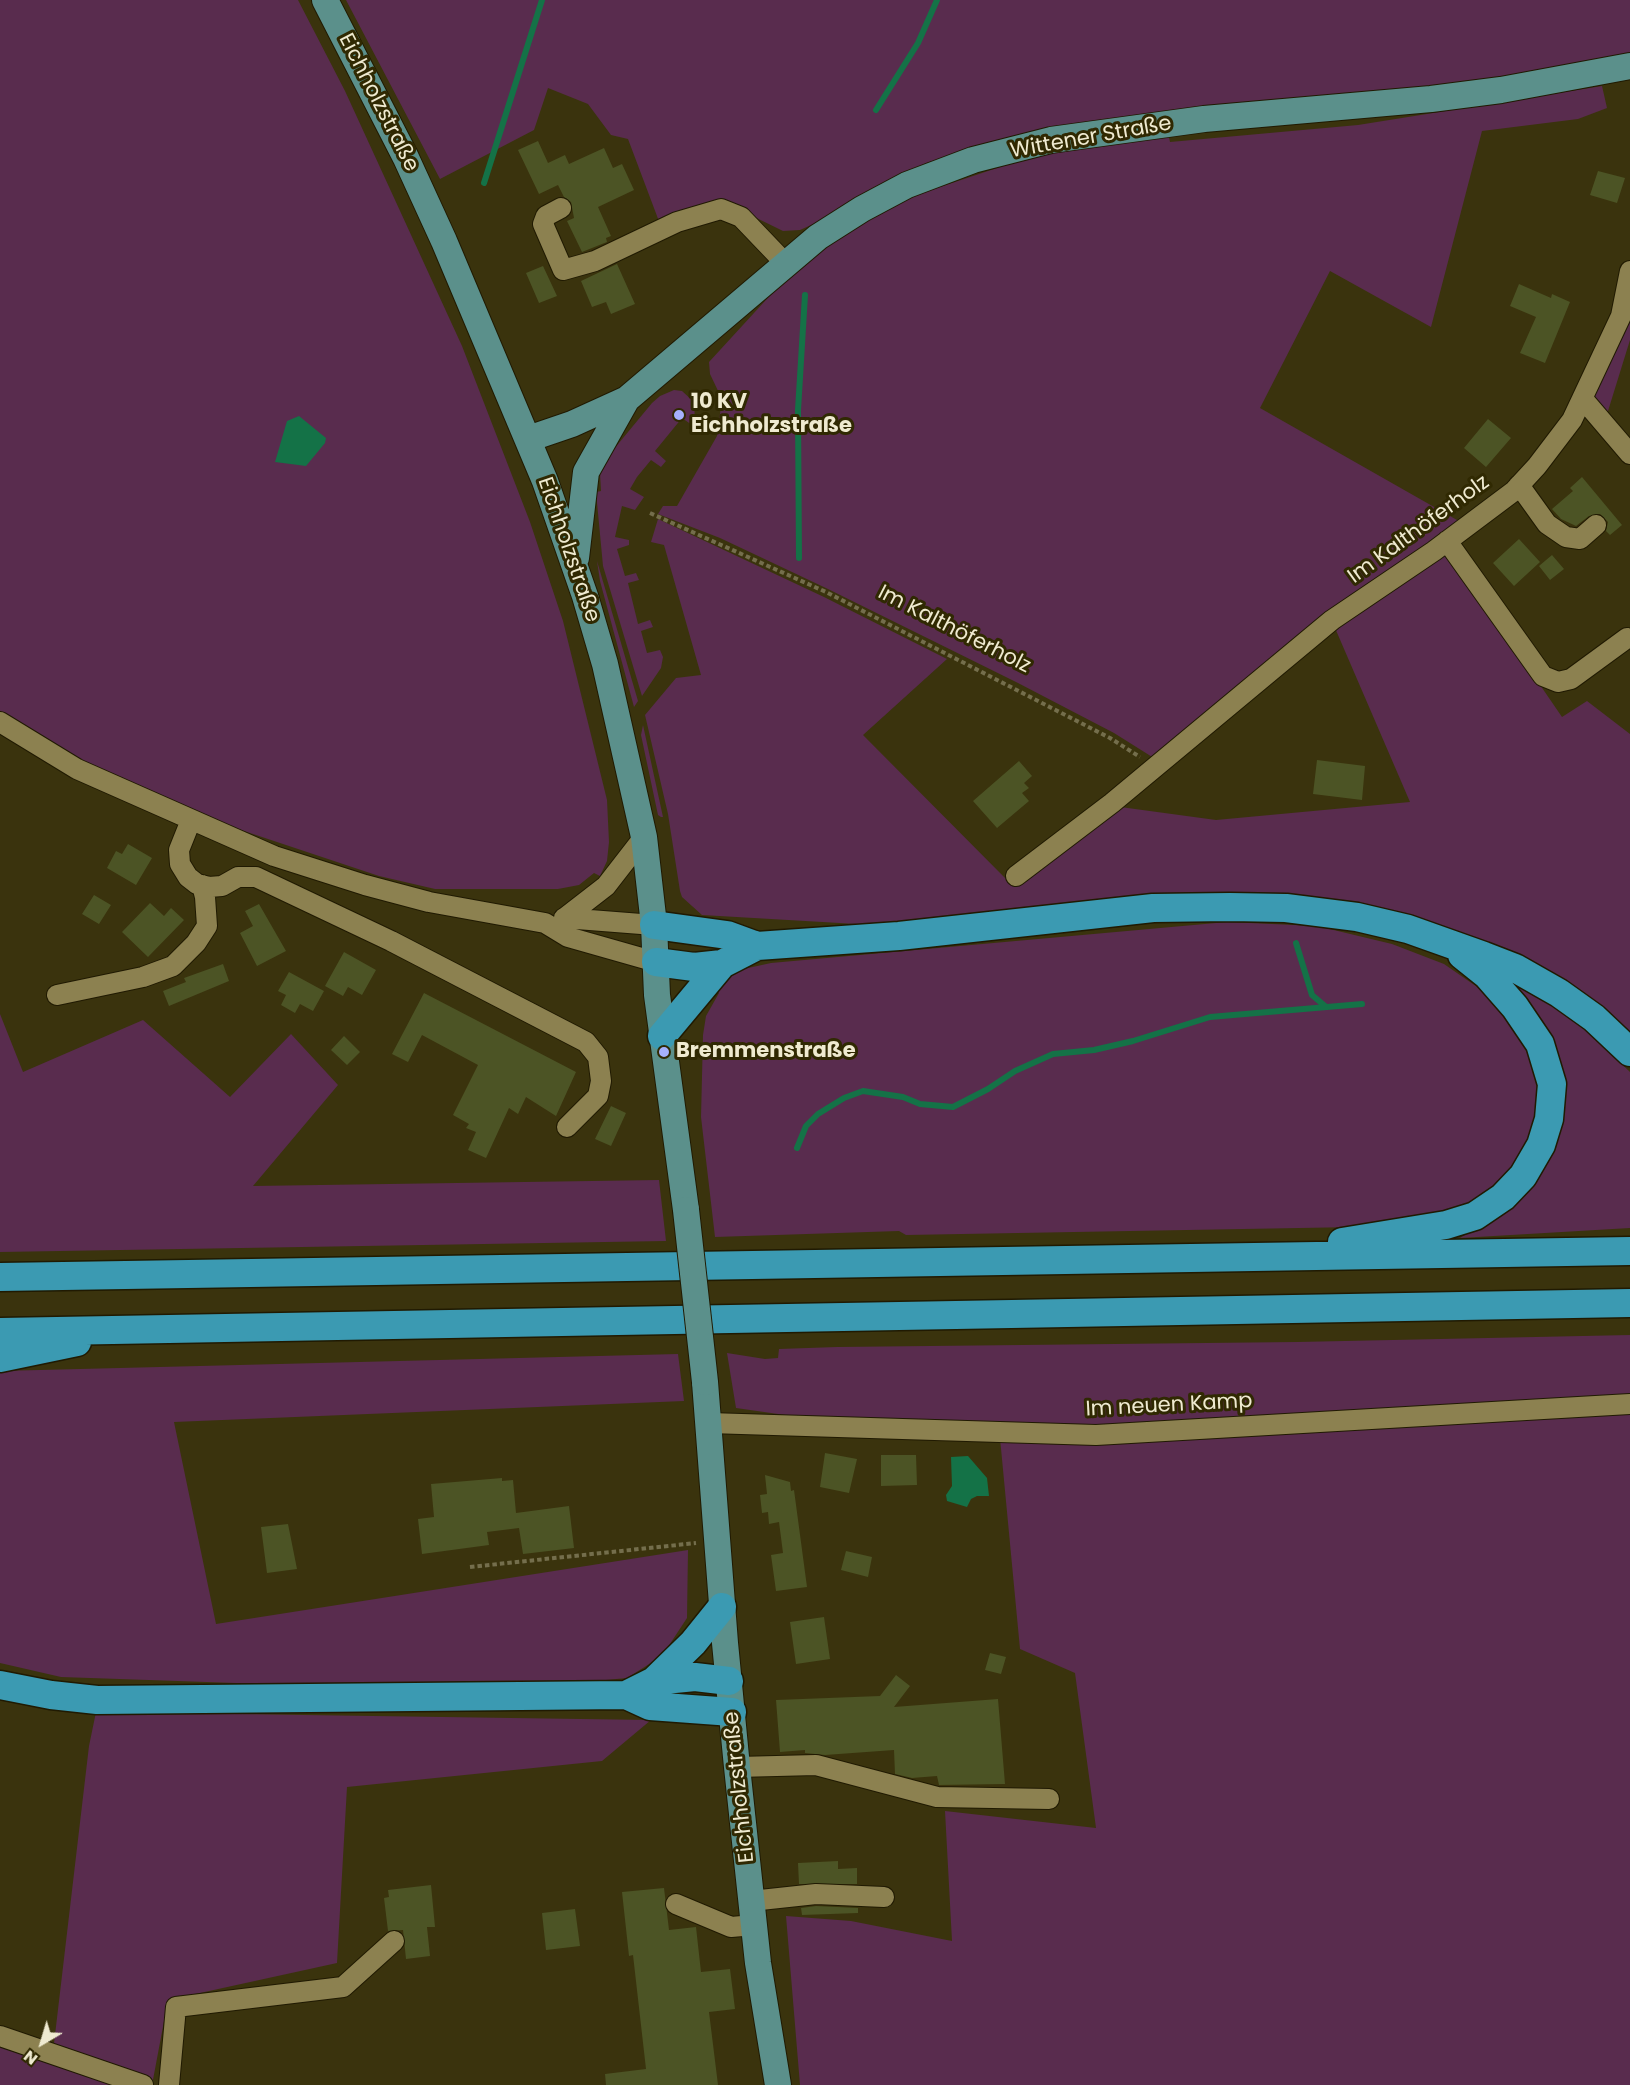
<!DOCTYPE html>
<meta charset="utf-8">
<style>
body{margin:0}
#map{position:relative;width:1630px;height:2085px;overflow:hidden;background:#3a330d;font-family:Poppins,sans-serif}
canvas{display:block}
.north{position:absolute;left:12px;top:2013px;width:60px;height:60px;-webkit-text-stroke:4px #302902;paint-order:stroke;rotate:218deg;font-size:16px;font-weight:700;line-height:24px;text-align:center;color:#efead0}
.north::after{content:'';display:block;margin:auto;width:21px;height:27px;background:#efead0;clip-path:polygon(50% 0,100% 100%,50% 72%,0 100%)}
</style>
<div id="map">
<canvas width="1630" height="2085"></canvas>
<div class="north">N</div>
</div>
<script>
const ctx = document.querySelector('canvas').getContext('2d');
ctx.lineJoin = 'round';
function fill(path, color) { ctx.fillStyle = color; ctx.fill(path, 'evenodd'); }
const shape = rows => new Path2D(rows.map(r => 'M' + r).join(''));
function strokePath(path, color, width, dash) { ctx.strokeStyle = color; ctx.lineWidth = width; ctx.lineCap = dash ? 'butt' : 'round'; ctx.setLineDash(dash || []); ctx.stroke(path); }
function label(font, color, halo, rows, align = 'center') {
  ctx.font = font + ' Poppins,sans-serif'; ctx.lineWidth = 6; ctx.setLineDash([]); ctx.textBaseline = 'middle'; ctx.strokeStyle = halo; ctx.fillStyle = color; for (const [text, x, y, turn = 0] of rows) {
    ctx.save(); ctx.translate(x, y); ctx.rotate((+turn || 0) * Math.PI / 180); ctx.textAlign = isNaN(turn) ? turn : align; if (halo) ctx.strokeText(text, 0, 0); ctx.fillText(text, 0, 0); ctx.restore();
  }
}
const green = shape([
 [0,0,298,0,345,91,462,346,530,522,563,621,607,800,609,842,607,861,600,876,594,873,579,885,558,889,435,889,379,876,226,825,85,765,0,711],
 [346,0,1630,0,1630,54,1507,80,1036,131,926,163,827,218,800,230,783,231,730,205,660,224,628,139,611,135,588,104,548,88,534,130,440,179],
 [1602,86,1607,108,1578,119,1482,131,1431,327,1330,271,1260,408,1464,524,1157,760,1114,733,1018,683,828,589,720,538,658,514,663,506,677,506,717,436,721,406,720,395,710,374,709,362,776,289,833,242,901,200,1042,153,1168,133,1170,142,1358,125],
 [1630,297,1630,340,1608,411,1603,416,1592,403],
 [674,390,682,391,694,402,695,421,692,425,682,418,655,451,666,461,661,467,651,460,637,477,630,489,644,497,635,510,622,506,615,537,629,540,629,545,617,549,625,576,636,573,639,580,628,583,638,624,650,620,653,627,641,631,647,653,660,650,663,657,661,668,642,696,603,566,596,492,601,491,600,473,609,455,652,403,660,396],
 [658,519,824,597,947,659,863,735,1011,884,1113,806,1216,820,1410,802,1335,628,1447,549,1562,717,1587,701,1630,734,1630,1045,1591,1009,1357,909,874,925,702,915,682,897,680,891,668,814,645,715,676,678,701,675,664,545,651,542],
 [597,561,638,701,634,707,600,581],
 [643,725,663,817,661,817,658,815,641,735],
 [1227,922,1317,926,1392,944,1444,964,1483,991,1520,1028,1535,1062,1540,1096,1525,1158,1478,1205,1412,1226,906,1235,899,1231,715,1237,701,1117,703,1035,706,1016,719,993,714,989,739,970,771,963],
 [1490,967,1540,996,1587,1031,1630,1072,1630,1228,1460,1238,1510,1207,1560,1123],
 [0,1014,23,1072,143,1020,230,1097,291,1034,338,1085,253,1186,659,1180,666,1241,0,1252],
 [1630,1335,1630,1396,1087,1427,799,1417,736,1408,727,1353,765,1359,778,1358,779,1349,837,1347,1297,1342],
 [678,1354,684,1401,174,1422,216,1624,688,1550,687,1618,662,1656,627,1678,554,1685,381,1688,61,1677,0,1663,0,1371],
 [1630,1410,1630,2085,800,2085,786,1916,851,1921,952,1941,945,1811,1096,1828,1075,1673,1020,1649,1000,1438],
 [96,1712,651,1720,602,1761,347,1787,337,1963,168,2000,152,2085,53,2052,89,1746],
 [0,2041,132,2085,0,2085]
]);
const water = shape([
 [299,416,326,438,325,443,306,466,275,462,287,421],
 [968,1456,987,1478,989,1496,977,1496,971,1499,967,1507,947,1501,946,1495,952,1486,951,1457]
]);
const stream = shape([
 [876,110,918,43,937,0],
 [484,183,542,0],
 [799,558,798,410,805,295],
 [1296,943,1312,995,1325,1006],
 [797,1148,806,1126,818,1114,844,1098,863,1091,903,1097,920,1104,953,1107,988,1089,1015,1071,1053,1054,1094,1050,1133,1041,1210,1017,1362,1004]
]);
const building = shape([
 [538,141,548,163,565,155,569,164,604,148,613,168,622,164,634,190,598,207,611,236,606,238,607,242,582,252,567,221,574,218,571,202,564,197,558,185,539,194,518,150],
 [1598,171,1625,178,1617,203,1590,195],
 [617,264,635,304,611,314,606,302,592,307,581,281],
 [543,266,557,296,539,303,526,273],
 [1519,284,1551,298,1552,294,1570,302,1545,363,1520,353,1536,317,1510,306],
 [1488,419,1511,438,1486,467,1464,448],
 [1582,477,1622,525,1610,535,1606,531,1608,522,1600,514,1589,516,1576,526,1561,519,1552,509,1573,491,1570,488],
 [1519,539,1540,562,1514,586,1493,563],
 [1552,555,1564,569,1550,580,1539,566],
 [1317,760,1365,766,1362,800,1313,794],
 [1019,761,1032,776,1024,783,1029,788,1022,793,1029,801,997,828,973,801],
 [128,844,152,858,136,885,107,868,116,851,122,854],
 [94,895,111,905,99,924,82,914],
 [150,903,164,916,171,908,184,920,148,957,122,932],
 [259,904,286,951,257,966,240,933,253,926,245,911],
 [344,952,376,970,362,995,348,987,343,996,325,986],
 [223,964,229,981,169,1006,163,991,186,982,184,978],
 [289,972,324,991,313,1011,300,1004,295,1013,281,1005,286,995,278,991],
 [424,993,576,1072,556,1116,526,1097,518,1114,509,1108,486,1158,468,1150,476,1132,466,1128,469,1124,453,1115,478,1065,422,1035,408,1062,392,1054],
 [344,1036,360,1052,347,1065,331,1050],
 [611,1106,626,1113,611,1146,595,1139],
 [825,1453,857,1459,849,1493,820,1487],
 [881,1455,916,1455,917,1485,881,1486],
 [765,1475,790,1482,791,1491,794,1490,807,1587,776,1591,771,1555,783,1553,779,1522,769,1524,768,1512,762,1513,760,1495,767,1494],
 [502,1478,502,1481,513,1480,516,1513,569,1506,574,1548,523,1554,519,1528,487,1532,489,1545,422,1554,418,1519,434,1517,431,1484],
 [288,1524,297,1569,267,1573,261,1527],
 [846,1551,872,1557,868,1577,841,1570],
 [824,1617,830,1659,796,1664,790,1622],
 [990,1653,1006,1657,1001,1674,985,1670],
 [896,1675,910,1686,894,1707,998,1699,1005,1784,939,1785,937,1776,912,1778,895,1774,894,1750,825,1755,805,1753,805,1750,780,1752,776,1700,880,1696],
 [838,1861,838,1869,857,1868,857,1884,799,1884,798,1863],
 [431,1885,435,1927,427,1927,430,1956,406,1959,403,1930,388,1931,384,1898,389,1897,388,1890],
 [664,1888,669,1930,696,1927,701,1972,730,1969,735,2009,709,2012,718,2085,606,2085,605,2074,646,2069,633,1955,629,1956,622,1892],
 [816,1906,858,1908,858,1913,802,1915,801,1908],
 [575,1909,580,1946,546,1950,542,1913]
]);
const path = shape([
 [650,513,826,592,1110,738,1140,757],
 [470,1567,696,1543]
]);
const minor = shape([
 [561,208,546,216,543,224,563,270,595,261,677,222,721,209,741,217,785,263],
 [1583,399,1630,454],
 [1519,485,1547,524,1566,537,1580,539,1596,525],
 [1447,541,1543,676,1558,682,1571,679,1627,638],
 [0,722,77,769,274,856,365,885,429,902,545,923,568,937,656,962],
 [191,820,179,850,180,864,188,877,197,884,209,887,222,886,238,877,256,877,391,941,586,1042,598,1057,601,1081,598,1096,567,1127],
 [1016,876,1112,803,1332,620,1434,551,1514,491,1537,466,1572,420,1621,316,1630,271],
 [566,917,606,886,644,837],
 [564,918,654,925],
 [57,995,143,977,173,966,196,943,207,926,205,897,202,885],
 [709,1423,1096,1435,1630,1404],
 [737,1767,816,1765,937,1797,1049,1799],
 [751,1901,816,1894,884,1897],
 [676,1904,731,1927,754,1925],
 [0,2036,143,2085],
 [169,2085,176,2007,343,1987,394,1941]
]);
const major = shape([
 [325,0,406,158,444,241,545,481,585,596,605,664,644,837,654,925,657,995,686,1210],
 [528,439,572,424,627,399,818,237,862,209,907,185,973,160,1051,140,1204,119,1431,99,1501,90,1630,66],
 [576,558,586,472,627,399],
 [705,1382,725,1643,737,1767,758,1963,778,2085]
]);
const highway = shape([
 [654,925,727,935,757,946],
 [656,962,694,967,722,964],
 [662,1036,722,964,757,946,899,936,1153,908,1230,907,1286,908,1357,917,1408,929,1484,956,1515,968,1559,993,1594,1018,1630,1052],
 [1342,1242,1446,1225,1475,1216,1503,1197,1523,1176,1541,1145,1549,1119,1552,1084,1540,1044,1515,1007,1487,975,1462,955],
 [0,1277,1630,1251],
 [0,1332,1630,1303],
 [0,1358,77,1342],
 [654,1681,693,1643,722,1607],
 [0,1685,51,1695,97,1700,626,1695,650,1706,732,1712],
 [626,1695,654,1681,695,1677,729,1681]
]);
const majorBridge = shape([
 [686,1210,705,1382]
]);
const markers = [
 [679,415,6,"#a6b1fc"],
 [664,1052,6,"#a6b1fc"]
];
const streetNames = [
 ["Eichholzstraße",378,103,63],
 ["Wittener Straße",1091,138,-10],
 ["Im Kalthöferholz",1419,530,-36],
 ["Eichholzstraße",568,550,71],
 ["Im Kalthöferholz",954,630,27],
 ["Im neuen Kamp",1169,1406,-3],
 ["Eichholzstraße",740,1787,-96]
];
const poiNames = [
 ["10 KV",691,403],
 ["Eichholzstraße",691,427],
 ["Bremmenstraße",676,1052]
];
fill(green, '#592c4e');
fill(water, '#147247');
strokePath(stream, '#147247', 6);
fill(building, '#4c5425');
strokePath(minor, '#201a02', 22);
strokePath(major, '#201a02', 28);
strokePath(highway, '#201a02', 31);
strokePath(path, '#746e4c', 4, [4.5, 3]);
strokePath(minor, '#8c8150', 20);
strokePath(major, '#5b908b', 26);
strokePath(highway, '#3b9ab2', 28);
strokePath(majorBridge, '#201a02', 28, []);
strokePath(majorBridge, '#5b908b', 26);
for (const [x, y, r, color] of markers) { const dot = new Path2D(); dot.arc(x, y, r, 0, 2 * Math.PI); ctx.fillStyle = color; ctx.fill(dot); strokePath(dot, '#302902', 2); }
label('21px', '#efead0', '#302902', streetNames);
label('bold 21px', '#efead0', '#302902', poiNames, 'left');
</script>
